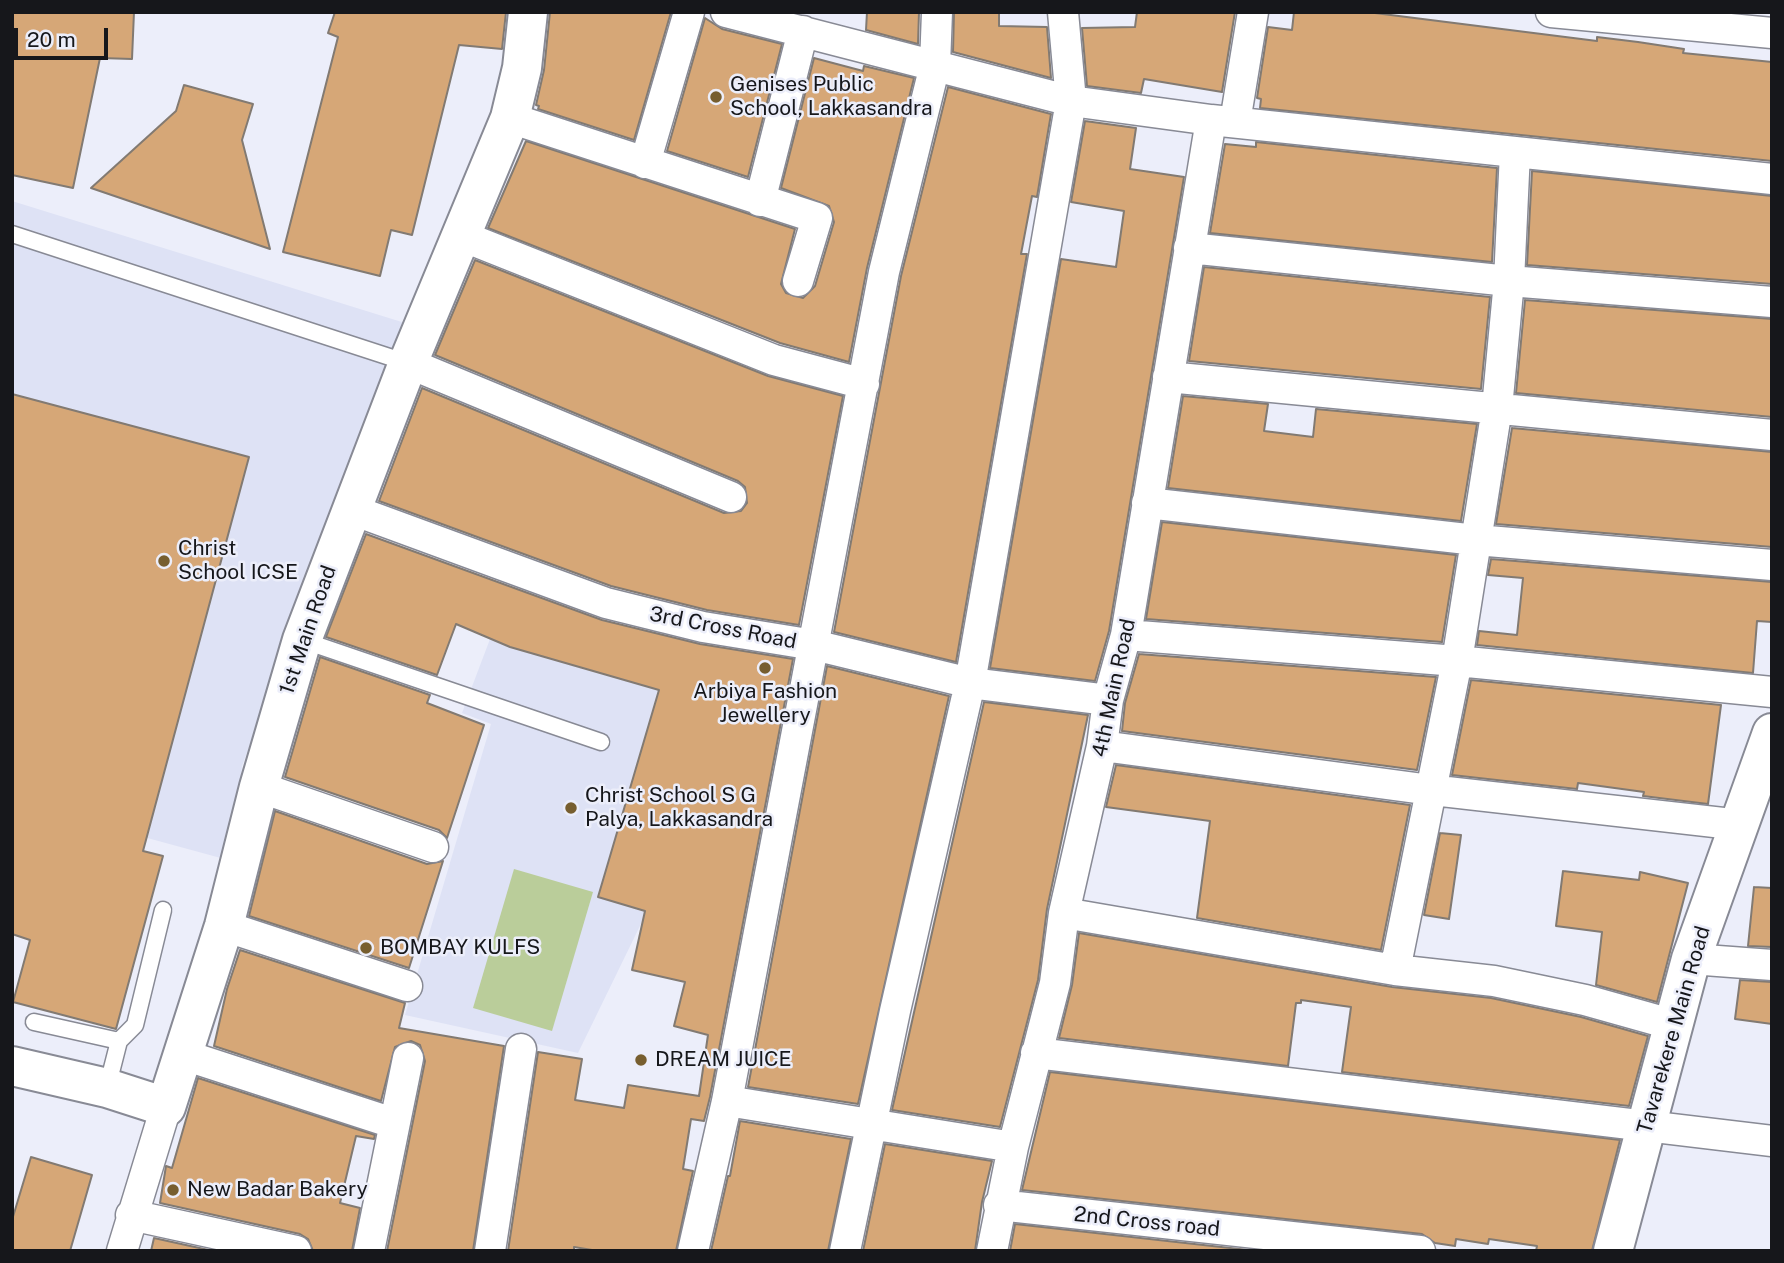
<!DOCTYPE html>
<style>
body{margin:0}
#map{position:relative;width:1784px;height:1263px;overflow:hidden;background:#eceefa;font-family:"Public Sans",sans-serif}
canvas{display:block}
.frame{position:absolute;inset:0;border:14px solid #16171b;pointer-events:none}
.scale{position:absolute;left:14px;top:28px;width:94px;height:32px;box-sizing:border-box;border:4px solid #16171b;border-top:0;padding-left:9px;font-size:21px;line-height:24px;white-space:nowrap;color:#16171b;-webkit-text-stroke:5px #eceefa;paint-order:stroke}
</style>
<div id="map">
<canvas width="1784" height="1263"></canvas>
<div class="frame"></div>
<div class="scale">20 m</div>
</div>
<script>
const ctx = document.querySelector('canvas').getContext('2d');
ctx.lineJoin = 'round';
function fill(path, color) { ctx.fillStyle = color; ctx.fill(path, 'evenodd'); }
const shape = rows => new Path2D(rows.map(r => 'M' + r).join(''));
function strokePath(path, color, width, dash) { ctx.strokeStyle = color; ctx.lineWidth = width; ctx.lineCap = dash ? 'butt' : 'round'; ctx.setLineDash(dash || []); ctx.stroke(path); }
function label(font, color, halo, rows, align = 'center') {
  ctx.font = font + ' "Public Sans",sans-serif'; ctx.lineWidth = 5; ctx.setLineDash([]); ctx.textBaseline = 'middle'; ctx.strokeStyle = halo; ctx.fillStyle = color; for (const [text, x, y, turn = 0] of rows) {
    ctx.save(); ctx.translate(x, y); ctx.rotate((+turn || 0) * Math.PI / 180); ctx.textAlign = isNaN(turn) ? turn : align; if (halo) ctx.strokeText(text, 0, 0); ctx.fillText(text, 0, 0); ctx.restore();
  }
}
const built = shape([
 [12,201,405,323,242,766,237,823,228,860,12,801],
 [512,581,716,644,656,893,578,1053,405,1015,491,724,462,713]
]);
const green = shape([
 [514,869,593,892,552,1031,473,1008]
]);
const building = shape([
 [12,12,134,12,132,59,100,58,73,188,12,175,12,12],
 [335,12,506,12,502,49,459,45,412,235,391,230,380,276,283,252,338,37,328,33,335,12],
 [550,12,671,12,634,140,538,109,539,106,536,105,544,70,550,12],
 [867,12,919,12,918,44,866,30,867,12],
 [954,12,999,12,999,26,1047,27,1051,78,953,52,954,12],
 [1137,12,1235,12,1222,92,1144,79,1141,93,1087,86,1082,28,1135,27,1137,12],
 [1294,12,1367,12,1597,41,1597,37,1638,42,1684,49,1683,53,1772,62,1772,161,1260,108,1261,99,1257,98,1268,27,1292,30,1294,12],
 [705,18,722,29,782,44,748,177,667,151,705,18],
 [814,58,863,71,864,66,914,78,867,268,849,362,780,343,488,228,526,141,795,229,781,284,786,293,803,298,815,286,834,222,829,206,781,188,814,58],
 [184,85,253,104,242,140,270,249,91,188,176,111,184,85],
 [948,87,1051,114,1037,197,1032,196,1021,254,1027,254,956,662,834,632,901,276,948,87],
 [1085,121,1136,128,1130,169,1184,177,1109,631,1095,681,990,668,1061,259,1116,267,1124,211,1071,202,1085,121],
 [1256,142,1497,168,1492,262,1210,233,1225,144,1256,147,1256,142],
 [1532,171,1772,196,1772,284,1527,265,1532,171],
 [475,260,768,376,843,396,799,625,707,610,611,586,379,501,422,388,724,513,741,511,747,503,745,487,738,481,435,355,475,260],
 [1204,267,1490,297,1481,389,1189,361,1204,267],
 [1525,300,1772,319,1772,417,1516,393,1525,300],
 [12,394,249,457,143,851,163,856,116,1029,13,1002,30,940,12,934,12,394],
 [1183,396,1268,404,1264,431,1313,437,1316,409,1477,424,1461,521,1168,488,1183,396],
 [1512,428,1772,452,1772,547,1496,524,1512,428],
 [1162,522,1456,555,1442,642,1146,619,1162,522],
 [366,534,602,620,700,644,793,659,710,1097,704,1121,691,1119,683,1169,693,1171,676,1251,598,1251,574,1247,574,1251,508,1251,538,1052,582,1059,575,1100,624,1108,628,1085,699,1096,708,1035,674,1026,685,982,632,970,645,911,598,897,659,690,510,647,456,624,437,675,326,637,366,534],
 [1491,559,1772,582,1772,622,1757,621,1753,673,1477,645,1479,631,1517,635,1523,578,1488,575,1491,559],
 [1139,654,1436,677,1417,770,1122,731,1125,703,1139,654],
 [320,657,430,695,427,703,484,725,447,838,439,830,285,777,320,657],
 [827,666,949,696,858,1104,748,1087,827,666],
 [1471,680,1721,705,1708,804,1643,796,1644,792,1578,783,1577,789,1452,775,1471,680],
 [984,702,1088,715,1047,909,1038,980,1000,1127,892,1110,984,702],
 [1116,765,1410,805,1381,950,1197,918,1210,821,1106,807,1116,765],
 [275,811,427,864,443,861,409,968,249,916,275,811],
 [1440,833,1461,835,1449,919,1424,915,1440,833],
 [1563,871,1639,880,1640,872,1688,883,1657,1002,1596,985,1602,932,1556,926,1563,871],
 [1754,887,1772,888,1772,947,1748,946,1754,887],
 [1079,933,1392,987,1491,998,1581,1017,1648,1036,1629,1106,1342,1072,1351,1007,1301,1000,1301,1003,1296,1003,1288,1066,1059,1038,1072,985,1079,933],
 [240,950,405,1003,399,1028,504,1046,473,1251,387,1251,425,1061,420,1045,411,1041,395,1047,381,1101,214,1046,227,989,240,950],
 [1740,980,1772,982,1772,1024,1735,1019,1740,980],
 [1050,1072,1620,1140,1592,1251,1536,1251,1537,1246,1489,1239,1488,1244,1456,1239,1455,1246,1435,1243,1422,1234,1022,1190,1050,1072],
 [198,1078,375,1135,374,1139,356,1136,340,1203,360,1208,352,1251,313,1251,308,1239,300,1234,160,1203,166,1166,172,1168,198,1078],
 [740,1121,851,1139,828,1251,711,1251,728,1176,730,1176,740,1121],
 [885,1144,992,1161,982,1202,975,1251,863,1251,885,1144],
 [31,1157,92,1175,70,1251,12,1251,12,1220,31,1157],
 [1015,1224,1257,1251,1010,1251,1015,1224],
 [154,1238,213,1251,151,1251,154,1238]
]);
const service = shape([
 [12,234,408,363],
 [302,640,601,742],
 [34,1022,119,1041],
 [107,1088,119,1041,135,1025,163,910]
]);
const minor = shape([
 [726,12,1071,101,1211,120,1772,179],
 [1551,12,1772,33],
 [510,118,817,218,798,281],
 [1235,122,1253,12],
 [645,163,689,12],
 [760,201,803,31],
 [462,236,774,360,864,384],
 [1189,248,1509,281,1772,302],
 [408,363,731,497],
 [1168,377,1772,435],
 [1147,503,1476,540,1772,565],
 [350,509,606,603,703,627,814,645,970,683,1108,700],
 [1126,635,1457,661,1772,692],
 [1102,746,1431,790,1741,825],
 [259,787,433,847],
 [1064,913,1395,970,1494,981,1585,1000,1674,1025],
 [224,926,407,986],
 [1691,959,1772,965],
 [1395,970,1457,661,1497,408,1509,281,1515,152],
 [1036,1053,1772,1141],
 [181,1054,393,1123],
 [727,1101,1013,1147],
 [999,1205,1420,1251],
 [131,1215,296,1251],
 [122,1251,166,1107],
 [369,1251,408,1058],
 [490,1251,521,1049],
 [693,1251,727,1101,884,272,935,65,937,12],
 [845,1251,895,1011,970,683,1071,101,1063,12],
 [992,1251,1013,1147,1055,983,1064,913,1102,746,1108,700,1126,635,1211,120]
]);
const tertiary = shape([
 [12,1066,107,1088,166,1107,224,926,259,787,302,640,408,363,510,118,522,68,528,12]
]);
const secondary = shape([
 [1613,1251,1691,959,1772,733]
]);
const markers = [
 [716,97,7,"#775e2f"],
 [164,561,7,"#775e2f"],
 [765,668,7,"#775e2f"],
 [571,808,7,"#775e2f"],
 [366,948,7,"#775e2f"],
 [641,1060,7,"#775e2f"],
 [173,1190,7,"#775e2f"]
];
const poiNames = [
 ["Genises Public",730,85],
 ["School, Lakkasandra",730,109],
 ["Christ",178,549],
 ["School ICSE",178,573],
 ["Arbiya Fashion",765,692,"center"],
 ["Jewellery",765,716,"center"],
 ["Christ School S G",585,796],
 ["Palya, Lakkasandra",585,820],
 ["BOMBAY KULFS",380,948],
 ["DREAM JUICE",655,1060],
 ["New Badar Bakery",187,1190]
];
const streetNames = [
 ["3rd Cross Road",723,628,11],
 ["1st Main Road",308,630,-71],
 ["4th Main Road",1114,688,-78],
 ["Tavarekere Main Road",1674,1030,-74],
 ["2nd Cross road",1147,1222,6]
];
fill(built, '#dee2f5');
fill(green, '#bacd9a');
fill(building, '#d6a777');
strokePath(building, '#827a72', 2);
strokePath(service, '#888a95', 19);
strokePath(minor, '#888a95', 33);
strokePath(tertiary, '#888a95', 42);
strokePath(secondary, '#888a95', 42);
strokePath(service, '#fff', 16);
strokePath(minor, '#fff', 30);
strokePath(tertiary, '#fff', 38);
strokePath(secondary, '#fff', 38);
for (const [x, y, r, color] of markers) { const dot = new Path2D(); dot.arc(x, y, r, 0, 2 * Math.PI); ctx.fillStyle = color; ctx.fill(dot); strokePath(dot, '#eceefa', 2.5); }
label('21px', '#16171b', '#eceefa', poiNames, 'left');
label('21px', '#16171b', '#eceefa', streetNames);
</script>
